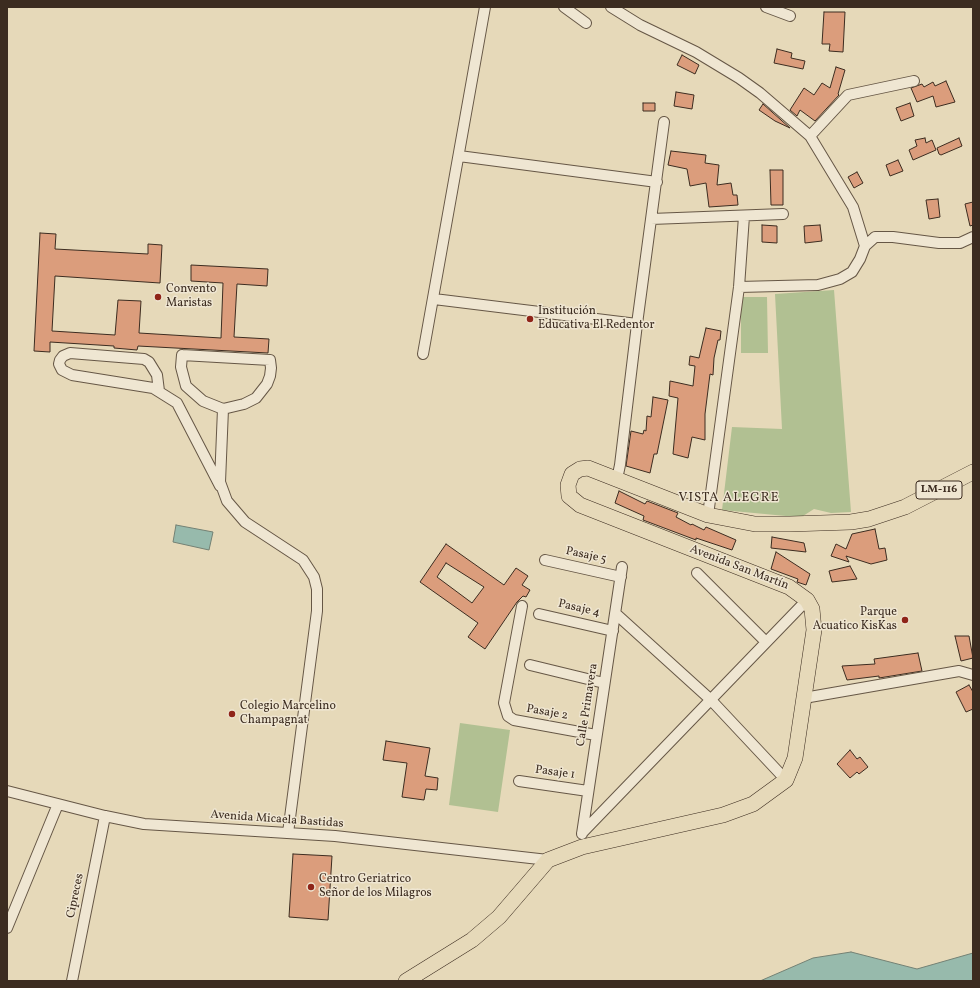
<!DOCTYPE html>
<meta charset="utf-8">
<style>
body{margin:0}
#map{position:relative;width:980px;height:988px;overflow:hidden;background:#e6d9b9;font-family:Vollkorn,serif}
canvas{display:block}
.frame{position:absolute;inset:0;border:8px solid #3c2c20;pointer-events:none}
</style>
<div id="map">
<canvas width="980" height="988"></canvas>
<div class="frame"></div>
</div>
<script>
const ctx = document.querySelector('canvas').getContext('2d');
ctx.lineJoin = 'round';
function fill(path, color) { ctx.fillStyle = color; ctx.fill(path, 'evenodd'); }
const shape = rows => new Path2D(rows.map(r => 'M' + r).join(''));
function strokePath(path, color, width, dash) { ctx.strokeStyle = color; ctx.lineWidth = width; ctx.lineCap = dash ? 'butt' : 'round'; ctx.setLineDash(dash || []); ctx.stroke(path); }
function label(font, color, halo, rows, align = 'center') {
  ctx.font = font + ' Vollkorn,serif'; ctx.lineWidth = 3; ctx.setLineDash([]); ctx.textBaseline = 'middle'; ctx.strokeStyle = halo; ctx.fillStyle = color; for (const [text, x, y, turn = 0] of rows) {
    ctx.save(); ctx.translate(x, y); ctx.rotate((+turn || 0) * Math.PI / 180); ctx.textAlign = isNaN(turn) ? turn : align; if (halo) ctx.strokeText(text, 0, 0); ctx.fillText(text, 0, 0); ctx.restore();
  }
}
const green = shape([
 [834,290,851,512,831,513,814,509,803,516,786,516,722,510,732,427,782,429,775,294],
 [741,297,767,297,768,353,741,353],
 [460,723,510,730,498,812,449,805]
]);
const water = shape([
 [176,525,213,532,209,550,173,542,176,525],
 [851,952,917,969,973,953,973,981,760,981,813,958,851,952]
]);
const building = shape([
 [824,12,845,12,843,52,829,51,830,44,822,44,824,12],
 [777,49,792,53,791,58,805,61,803,69,774,63,777,49],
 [682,55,699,65,695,74,677,65,682,55],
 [836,67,845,70,838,94,839,95,815,121,800,110,797,116,790,110,804,88,814,95,822,83,830,88,836,67],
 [946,81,955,102,936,107,933,96,917,102,911,88,922,84,924,87,933,82,935,86,946,81],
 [676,92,694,95,692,109,674,106,676,92],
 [643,103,655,103,655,111,643,111,643,103],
 [910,103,914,116,901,121,896,108,910,103],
 [763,104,790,128,775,121,759,110,763,104],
 [925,138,926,143,932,140,936,150,913,160,909,150,917,146,915,140,925,138],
 [959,138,962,146,941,155,939,154,937,148,959,138],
 [671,151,706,155,705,163,719,165,717,185,731,183,733,195,737,195,738,205,709,207,706,183,690,186,687,169,668,165,671,151],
 [898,160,903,171,890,176,886,165,898,160],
 [770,170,783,170,783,205,771,205,770,170],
 [857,172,863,183,854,188,848,177,857,172],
 [938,199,940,217,929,219,926,200,938,199],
 [973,202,973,225,970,226,965,204,973,202],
 [762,225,777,226,777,243,762,242,762,225],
 [820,225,822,241,805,243,804,226,820,225],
 [40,233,56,234,55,249,148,254,148,244,162,245,160,283,55,276,52,331,115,335,118,300,141,301,139,333,221,338,223,283,191,281,191,265,268,269,267,286,237,284,234,337,269,339,268,353,138,346,137,350,114,348,114,346,50,342,50,352,34,351,40,233],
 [706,328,721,331,720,340,718,340,714,358,713,375,710,374,705,414,705,440,692,437,688,458,673,454,678,398,669,396,670,381,693,386,695,366,689,365,690,356,699,358,706,328],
 [653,397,668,400,657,454,654,454,650,473,626,466,631,431,643,434,644,430,646,431,647,416,651,417,653,397],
 [619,491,645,504,647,501,678,513,676,517,691,525,692,524,704,530,706,527,736,540,732,550,696,538,696,540,643,520,644,516,615,503,619,491],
 [875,529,879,549,885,548,887,560,871,564,846,556,849,562,831,556,836,544,846,549,852,534,875,529],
 [772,537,804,543,806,552,771,548,772,537],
 [446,544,504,585,516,568,528,576,522,585,530,590,526,597,523,596,517,602,485,649,468,637,478,623,420,582,446,544],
 [446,563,484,587,472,603,437,577,446,563],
 [776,552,810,574,806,585,797,582,798,579,771,569,776,552],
 [850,566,857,579,832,582,829,571,850,566],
 [955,636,969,636,973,658,961,661,955,636],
 [918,653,922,671,879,678,879,676,847,680,842,666,875,664,874,659,918,653],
 [969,685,973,692,973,709,966,712,956,692,969,685],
 [386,741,430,748,425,776,438,778,437,790,426,789,424,800,402,797,407,763,383,760,386,741],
 [850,750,857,759,860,757,868,767,859,774,857,772,850,778,837,764,850,750],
 [293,854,332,856,328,920,289,917,293,854]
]);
const minor = shape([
 [564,7,586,23],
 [611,7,640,25,696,52,739,78,760,93,810,136,853,207,865,246,860,259,852,272,840,279,818,285,739,287],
 [766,7,790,16],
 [810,136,848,95,914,81],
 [459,156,657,182],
 [651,219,783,214],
 [865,246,875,237,893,237,939,243,960,243,973,237],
 [434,299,637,324],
 [423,354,485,7],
 [182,355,270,360,271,368,270,376,267,384,256,398,244,404,223,409,203,401,186,386,181,367,182,355],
 [159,391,157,375,149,362,144,359,70,353,63,356,60,360,59,364,62,370,72,375,153,388,177,403,220,486],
 [223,409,220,482,227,501,245,522,303,560,314,577,317,589,317,611,288,833],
 [617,479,620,465,637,324,664,122],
 [708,515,739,287,744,216],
 [545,560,621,577],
 [697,573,766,642],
 [522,606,504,703,508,716,514,720,596,735],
 [615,613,711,700,786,780],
 [539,614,613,631],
 [530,665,604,683],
 [804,698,959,671,973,675],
 [519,781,588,791],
 [7,791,105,816,144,824,335,836,548,860],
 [582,833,807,600],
 [582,834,622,567],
 [7,928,58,804],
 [72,981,105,816]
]);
const primary = shape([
 [406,981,472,940,499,917,548,860,582,847,723,815,753,804,786,780,795,758,814,630,812,609,807,600,789,587,580,505,569,496,568,485,572,474,580,469,588,468,708,515,755,524,790,524,851,522,869,519,905,507,973,472]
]);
const markers = [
 [158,297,4,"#8f2418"],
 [530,319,4,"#8f2418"],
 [905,620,4,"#8f2418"],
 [232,714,4,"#8f2418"],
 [311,887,4,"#8f2418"]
];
const shields = [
 [939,490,46]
];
const shieldNames = [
 ["LM-116",939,490]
];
const poiNames = [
 ["Convento",166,290],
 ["Maristas",166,304],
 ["Institución",538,312],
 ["Educativa El Redentor",538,326],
 ["Parque",897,613,"right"],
 ["Acuatico KisKas",897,627,"right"],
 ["Colegio Marcelino",240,707],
 ["Champagnat",240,721],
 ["Centro Geriatrico",319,880],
 ["Señor de los Milagros",319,894]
];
const streetNames = [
 ["Pasaje 5",586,556,12],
 ["Avenida San Martín",739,568,21],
 ["Pasaje 4",579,609,13],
 ["Calle Primavera",588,705,-81],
 ["Pasaje 2",547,713,10],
 ["Pasaje 1",555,773,8],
 ["Avenida Micaela Bastidas",277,820,4],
 ["Cipreces",76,896,-78]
];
const neighbourhoodNames = [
 ["VISTA ALEGRE",729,499]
];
fill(green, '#b1c092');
fill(water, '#97baac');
strokePath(water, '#738174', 1);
fill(building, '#db9d7c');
strokePath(building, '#3c2c20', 1);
strokePath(minor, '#665746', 12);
strokePath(primary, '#3c2c20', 16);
strokePath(minor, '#efe6d2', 10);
strokePath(primary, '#e6d9b9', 15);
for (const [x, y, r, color] of markers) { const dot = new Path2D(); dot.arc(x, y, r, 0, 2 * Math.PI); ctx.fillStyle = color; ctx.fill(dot); strokePath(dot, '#efe6d2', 1.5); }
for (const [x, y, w] of shields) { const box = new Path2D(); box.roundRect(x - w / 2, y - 9, w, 18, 3); ctx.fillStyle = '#efe6d2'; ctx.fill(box); strokePath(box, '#3c2c20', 1); }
label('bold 11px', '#3c2c20', null, shieldNames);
label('12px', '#3c2c20', '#efe6d2', poiNames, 'left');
label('12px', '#3c2c20', '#efe6d2', streetNames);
ctx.letterSpacing = '1px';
label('13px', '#3c2c20', '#efe6d2', neighbourhoodNames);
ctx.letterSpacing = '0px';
</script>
